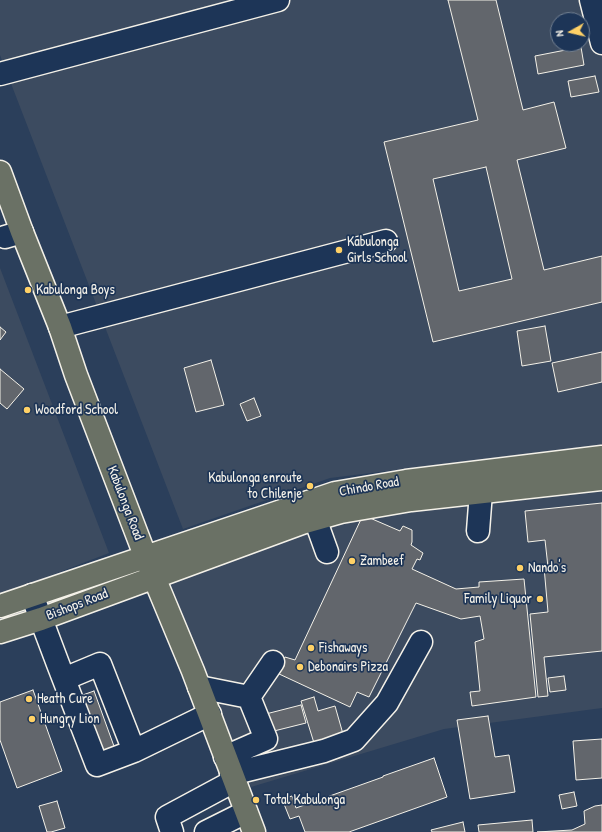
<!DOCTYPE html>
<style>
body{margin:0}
#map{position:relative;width:602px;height:832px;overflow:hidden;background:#2b3f5b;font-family:"Patrick Hand",sans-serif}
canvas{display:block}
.north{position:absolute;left:550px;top:12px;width:40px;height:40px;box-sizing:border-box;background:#1d3557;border:1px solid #738091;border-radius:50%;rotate:262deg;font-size:11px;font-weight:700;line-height:16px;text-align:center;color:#f4f1e8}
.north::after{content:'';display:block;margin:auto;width:14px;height:18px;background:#ffd166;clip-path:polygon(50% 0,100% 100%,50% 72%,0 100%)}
</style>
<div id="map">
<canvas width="602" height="832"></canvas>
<div class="north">N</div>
</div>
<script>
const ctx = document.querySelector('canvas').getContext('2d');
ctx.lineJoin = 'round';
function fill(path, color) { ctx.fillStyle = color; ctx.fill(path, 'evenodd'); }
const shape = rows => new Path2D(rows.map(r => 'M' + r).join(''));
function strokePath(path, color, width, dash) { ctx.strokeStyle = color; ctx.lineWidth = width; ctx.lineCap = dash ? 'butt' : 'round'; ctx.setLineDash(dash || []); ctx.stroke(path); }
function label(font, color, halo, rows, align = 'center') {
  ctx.font = font + ' "Patrick Hand",sans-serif'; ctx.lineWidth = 3.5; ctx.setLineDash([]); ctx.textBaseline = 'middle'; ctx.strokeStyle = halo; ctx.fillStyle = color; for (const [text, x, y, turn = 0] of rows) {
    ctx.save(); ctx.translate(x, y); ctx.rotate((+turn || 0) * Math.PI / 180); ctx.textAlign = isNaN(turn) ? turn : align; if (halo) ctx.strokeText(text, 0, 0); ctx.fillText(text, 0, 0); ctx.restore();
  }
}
const built = shape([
 [0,0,602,0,602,445,330,478,183,529,0,55],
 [558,20,582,20,582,44,558,44],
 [0,268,109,553,0,595],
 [602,490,602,708,444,729,251,787,168,577,314,521]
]);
const building = shape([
 [448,0,496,0,523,110,554,102,566,148,517,160,544,270,602,256,602,302,433,342,384,142,478,120,448,0],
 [486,167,512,279,459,291,433,179,486,167],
 [581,47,584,65,538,74,535,56,581,47],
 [595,76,599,92,571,97,568,81,595,76],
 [545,326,551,361,522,366,517,331,545,326],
 [0,327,6,332,0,340,0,327],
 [602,352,602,382,558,392,552,363,602,352],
 [211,360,224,405,196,412,184,368,211,360],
 [0,369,24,389,7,409,0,403,0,369],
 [254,398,261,416,247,421,240,404,254,398],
 [602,503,602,651,544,657,548,696,538,697,530,614,548,612,544,567,548,567,545,540,528,542,525,511,602,503],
 [363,515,400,531,403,526,412,530,412,542,411,545,423,553,420,560,417,559,412,569,456,589,479,587,479,582,524,579,536,697,472,706,470,692,480,691,475,642,484,639,480,616,461,619,416,603,369,697,357,692,350,707,277,673,285,657,295,660,363,515],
 [564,676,566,690,550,692,548,678,564,676],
 [33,690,62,771,17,788,0,740,0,702,33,690],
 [94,691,115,749,98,756,77,697,94,691],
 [314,697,318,711,335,706,343,734,314,743,301,701,314,697],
 [301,705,306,723,262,734,258,716,301,705],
 [488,716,495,757,509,755,515,792,470,799,457,720,488,716],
 [602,739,602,778,576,780,573,741,602,739],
 [434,758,447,797,349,832,305,832,299,816,290,819,282,799,292,796,296,808,383,777,383,776,434,758],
 [574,792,577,806,562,809,559,795,574,792],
 [57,801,65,828,51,832,47,832,39,806,57,801],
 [602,805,602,832,537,832,572,830,585,824,584,811,595,806,602,805],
 [532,820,533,832,479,832,478,825,532,820],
 [463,822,465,832,432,832,431,830,463,822]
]);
const minor = shape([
 [591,0,602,43],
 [0,74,278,0],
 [5,237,22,232],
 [60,327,386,241],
 [477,473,481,492,478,531],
 [309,502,327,552],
 [32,595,58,664,97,765,134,751,210,714],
 [64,679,100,664,134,751],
 [199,687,249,697],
 [225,757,266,739,249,697,273,662],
 [231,774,324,751,354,740,387,703,421,642],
 [172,832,167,817,234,781],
 [206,832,246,812]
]);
const major = shape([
 [0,172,22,232,60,327,76,375,146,558,193,671,254,832],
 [0,606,335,493,406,481,602,457],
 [0,632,41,619,302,523,341,512,411,500,602,479]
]);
const markers = [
 [339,250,4,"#ffd166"],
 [28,290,4,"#ffd166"],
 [27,410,4,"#ffd166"],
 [310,486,4,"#ffd166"],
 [352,561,4,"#ffd166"],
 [520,568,4,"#ffd166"],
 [540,599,4,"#ffd166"],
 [311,648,4,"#ffd166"],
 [300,667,4,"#ffd166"],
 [29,699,4,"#ffd166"],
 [32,719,4,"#ffd166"],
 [256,800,4,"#ffd166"]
];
const poiNames = [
 ["Kabulonga",347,242],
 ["Girls School",347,258],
 ["Kabulonga Boys",36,290],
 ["Woodford School",35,410],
 ["Kabulonga enroute",302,478,"right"],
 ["to Chilenje",302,494,"right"],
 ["Zambeef",360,561],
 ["Nando's",528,568],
 ["Family Liquor",532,599,"right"],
 ["Fishaways",319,648],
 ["Debonairs Pizza",308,667],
 ["Heath Cure",37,699],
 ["Hungry Lion",40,719],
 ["Total Kabulonga",264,800]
];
const streetNames = [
 ["Chindo Road",369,487,-10],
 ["Kabulonga Road",125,503,69],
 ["Bishops Road",77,605,-21]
];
fill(built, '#3c4b60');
fill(building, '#62666c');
strokePath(building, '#f4f1e8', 1);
strokePath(minor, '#f4f1e8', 25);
strokePath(major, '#f4f1e8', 25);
strokePath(minor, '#1d3557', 22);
strokePath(major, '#6a7165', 22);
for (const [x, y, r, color] of markers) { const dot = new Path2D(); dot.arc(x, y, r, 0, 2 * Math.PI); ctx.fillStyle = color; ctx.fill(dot); strokePath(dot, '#1d3557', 1.5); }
label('14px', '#f4f1e8', '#1d3557', poiNames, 'left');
label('14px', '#f4f1e8', '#1d3557', streetNames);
</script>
